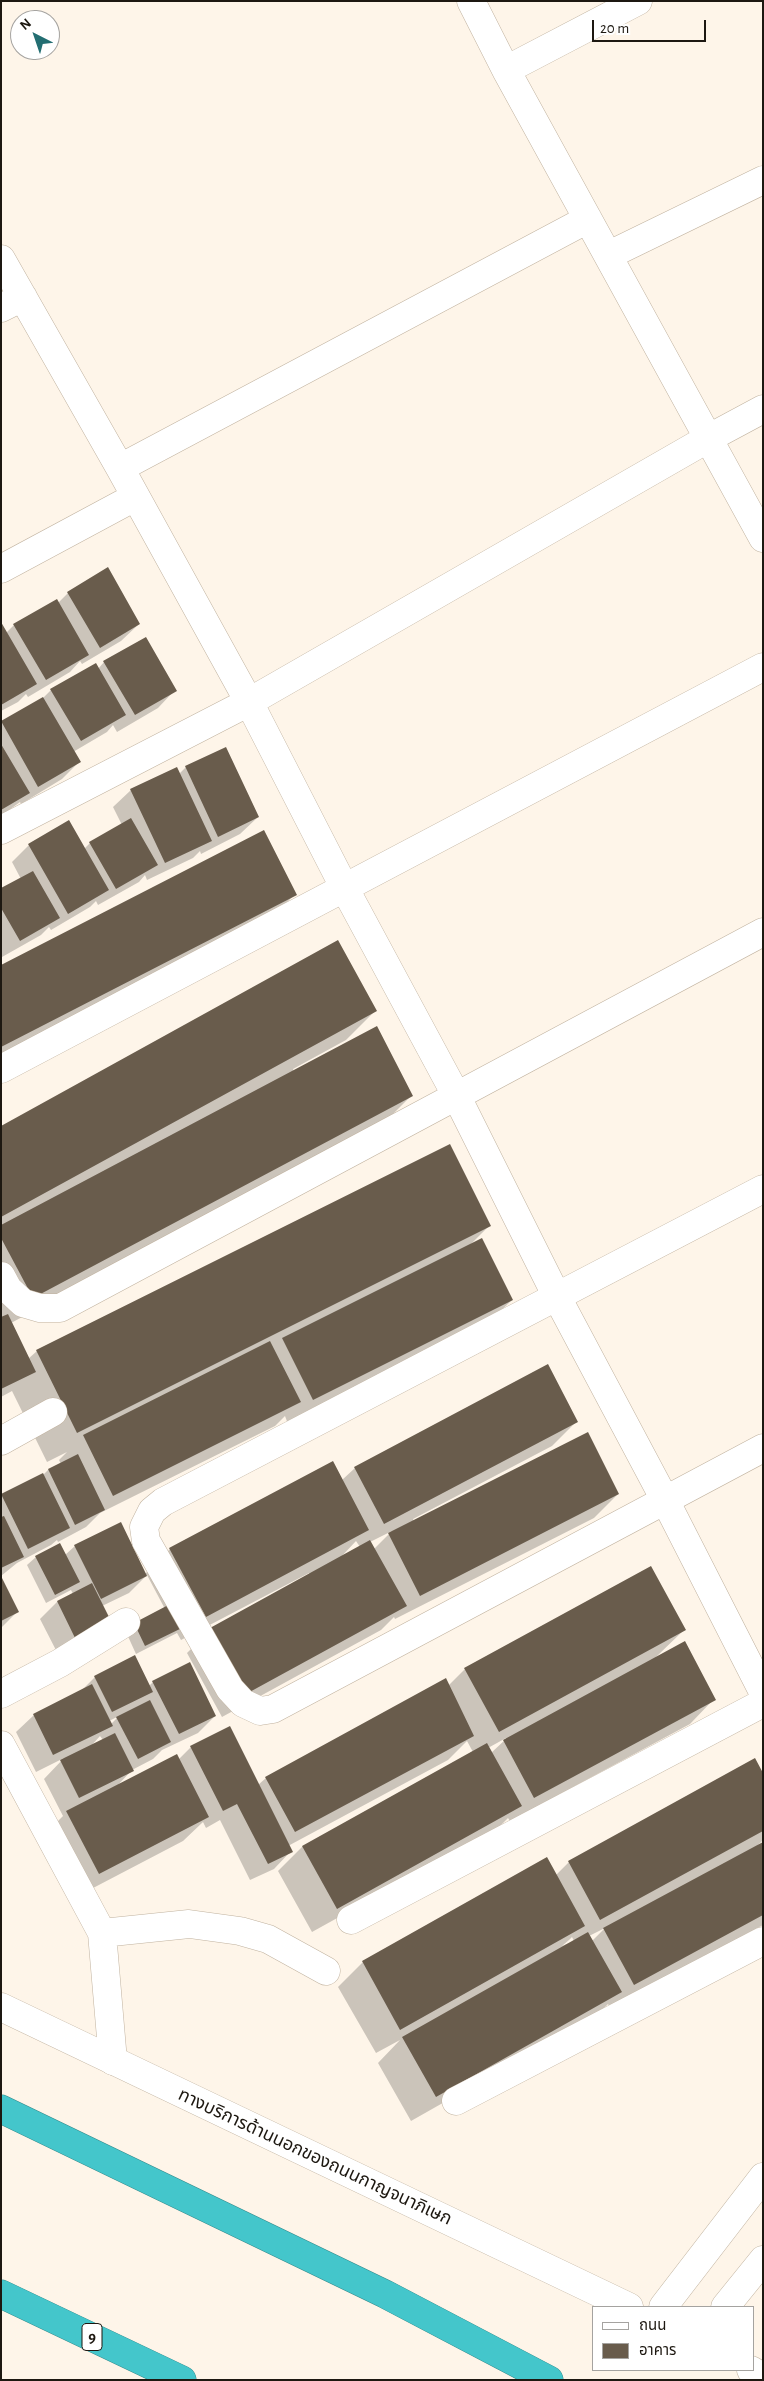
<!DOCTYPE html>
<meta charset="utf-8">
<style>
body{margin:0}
#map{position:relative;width:764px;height:2381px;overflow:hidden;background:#fef5e9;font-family:"Alegreya Sans","Noto Sans Thai",sans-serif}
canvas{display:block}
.frame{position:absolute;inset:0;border:2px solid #1d1811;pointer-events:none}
.legend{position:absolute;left:592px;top:2306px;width:162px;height:65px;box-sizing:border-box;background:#fff;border:1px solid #a5a3a0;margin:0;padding:6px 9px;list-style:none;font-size:15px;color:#1d1811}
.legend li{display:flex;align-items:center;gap:10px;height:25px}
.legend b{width:25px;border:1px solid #a5a3a0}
.north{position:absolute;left:10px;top:10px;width:50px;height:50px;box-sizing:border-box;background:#fff;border:1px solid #a5a3a0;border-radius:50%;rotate:319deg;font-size:14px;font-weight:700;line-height:20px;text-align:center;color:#1d1811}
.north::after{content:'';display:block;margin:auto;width:18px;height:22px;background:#236e72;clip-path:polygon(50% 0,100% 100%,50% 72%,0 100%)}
.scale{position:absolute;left:592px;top:20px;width:114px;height:22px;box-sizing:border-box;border:2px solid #1d1811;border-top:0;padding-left:6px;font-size:15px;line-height:18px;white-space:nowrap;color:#1d1811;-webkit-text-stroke:4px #fff;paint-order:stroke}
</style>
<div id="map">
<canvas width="764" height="2381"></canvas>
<div class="frame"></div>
<ul class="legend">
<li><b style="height:6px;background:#fff"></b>ถนน</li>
<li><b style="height:14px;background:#695c4c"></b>อาคาร</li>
</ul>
<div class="north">N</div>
<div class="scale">20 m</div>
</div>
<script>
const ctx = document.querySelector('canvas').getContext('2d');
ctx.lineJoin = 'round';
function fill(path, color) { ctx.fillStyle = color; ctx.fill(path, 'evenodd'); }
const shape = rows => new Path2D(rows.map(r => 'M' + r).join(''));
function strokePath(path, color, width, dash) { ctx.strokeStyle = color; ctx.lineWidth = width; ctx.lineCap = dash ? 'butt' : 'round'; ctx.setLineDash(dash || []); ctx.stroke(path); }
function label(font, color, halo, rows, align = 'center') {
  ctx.font = font + ' "Alegreya Sans","Noto Sans Thai",sans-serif'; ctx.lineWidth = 5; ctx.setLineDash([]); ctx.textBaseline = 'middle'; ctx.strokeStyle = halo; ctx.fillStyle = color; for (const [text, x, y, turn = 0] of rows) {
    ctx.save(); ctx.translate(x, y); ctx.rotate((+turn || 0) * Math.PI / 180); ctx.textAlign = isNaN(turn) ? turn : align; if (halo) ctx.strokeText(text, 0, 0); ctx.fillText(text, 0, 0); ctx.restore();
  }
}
const shadow = shape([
 [68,593,139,624,121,641,82,664,80,661,70,672,28,697,26,694,18,702,1,711,1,625,6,633,14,625,58,603],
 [104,662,175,690,158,708,117,732,113,725,107,732,73,752,79,762,62,779,21,804,20,802,1,816,1,722,42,699,51,690,98,669],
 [186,767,258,817,240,834,201,854,200,851,193,858,147,880,145,875,139,882,98,905,96,901,90,907,51,930,49,927,41,935,2,957,1,890,21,879,12,862,29,845,84,849,90,843,122,825,113,807,131,790,179,774],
 [295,894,266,924,1,1060,1,967],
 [375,1011,346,1040,293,1069,294,1071,412,1095,382,1125,11,1323,28,1359,37,1351,489,1226,471,1244,512,1300,487,1324,288,1424,285,1416,275,1426,100,1513,86,1527,58,1542,57,1540,51,1545,17,1563,1,1576,1,1496,43,1475,48,1470,61,1464,59,1460,67,1452,47,1462,12,1391,1,1397,1,1127],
 [576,1422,552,1446,413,1519,414,1521,618,1494,594,1518,395,1619,394,1617,381,1630,222,1717,187,1653,211,1629,310,1575,309,1573,181,1640,177,1633,136,1654,126,1632,165,1609,147,1575,129,1593,102,1606,59,1656,40,1619,57,1602,73,1594,71,1590,46,1603,27,1565,36,1557,65,1555,75,1546,145,1574,170,1549,342,1480,355,1468],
 [392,1531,374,1549,370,1542],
 [356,1541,360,1547,341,1557],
 [650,1568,684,1630,656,1657,714,1699,690,1724,510,1821,508,1818,496,1830,312,1932,278,1871,302,1847,473,1752,467,1741,448,1760,288,1846,291,1851,274,1869,250,1880,220,1820,206,1828,203,1822,183,1841,74,1898,43,1836,63,1816,44,1779,64,1758,36,1772,16,1732,34,1715,80,1692,95,1677,149,1686,153,1682,215,1716,198,1733,162,1750,153,1759,132,1770,118,1785,178,1760,191,1747,258,1785,266,1778,448,1686,465,1669],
 [117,1717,117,1718,111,1724,109,1721],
 [100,1736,103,1740,91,1746],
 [506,1738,506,1739,491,1753,488,1748],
 [1,1579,17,1612,1,1628],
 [763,1776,763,1840,757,1846,763,1844,763,1925,610,2008,608,2004,596,2016,411,2121,378,2063,400,2040,376,2053,338,1987,363,1962,547,1859,556,1875,569,1862],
 [605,1928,592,1941,589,1936],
 [572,1937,574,1941,562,1946,569,1940]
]);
const building = shape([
 [108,567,140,624,100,648,67,592],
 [57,599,89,655,46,680,13,624],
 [1,622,37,684,1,705],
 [146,637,177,691,135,715,103,661],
 [96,663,126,715,81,741,50,689],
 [43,697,81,762,38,787,1,721],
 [1,744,30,793,1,810],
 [226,747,259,817,218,837,185,766],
 [177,767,212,841,165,863,130,789],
 [131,818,158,865,116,889,89,842],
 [69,820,109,890,68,914,28,844],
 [264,830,297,895,1,1047,1,965],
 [33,871,60,918,20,941,1,908,1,888],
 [338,940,377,1011,1,1217,1,1126],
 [377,1026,413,1096,33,1298,1,1238,1,1225],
 [450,1144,491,1226,77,1433,36,1350],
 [482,1238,513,1300,313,1400,282,1338],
 [8,1314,36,1372,1,1389,1,1317],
 [270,1341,301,1402,113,1496,83,1435],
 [548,1364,578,1422,384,1524,354,1467],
 [588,1432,619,1494,420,1596,388,1533],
 [78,1454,105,1510,75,1525,48,1469],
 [333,1461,369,1530,206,1617,169,1548],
 [43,1473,70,1528,28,1549,1,1494],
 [4,1516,24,1557,1,1568,1,1517],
 [121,1522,147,1576,101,1599,74,1545],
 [370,1540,407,1606,246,1694,210,1628],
 [60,1543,80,1582,55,1595,35,1556],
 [651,1566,686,1630,499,1732,464,1668],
 [1,1576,19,1612,1,1621],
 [92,1583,112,1623,76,1640,57,1601],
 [174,1602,186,1626,145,1646,134,1623],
 [685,1641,716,1700,534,1798,503,1740],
 [135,1655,153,1692,112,1712,94,1676],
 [190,1662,216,1716,179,1734,152,1681],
 [446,1678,474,1736,295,1832,265,1777],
 [92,1684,113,1726,53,1755,33,1714],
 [150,1700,171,1742,138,1759,116,1717],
 [230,1726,293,1852,268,1864,237,1804,223,1811,190,1746],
 [115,1733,134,1771,79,1798,60,1760],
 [487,1743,522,1806,337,1909,302,1846],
 [177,1754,209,1817,99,1874,66,1811],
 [755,1758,763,1773,763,1831,600,1920,568,1861],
 [763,1842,763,1915,634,1985,603,1928],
 [547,1857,585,1926,400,2030,362,1961],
 [588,1932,622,1992,436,2097,402,2037]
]);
const street = shape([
 [471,1,506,70,763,538],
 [506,70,638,1],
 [609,255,763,180],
 [1,259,120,468,249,702,344,887,456,1095,557,1297,665,1500,763,1692],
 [1,308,23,297],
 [120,468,588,219],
 [1,569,135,497],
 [1,830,249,702,709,438,763,409],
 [1,1069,763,667],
 [763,1189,163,1502,152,1511,144,1527,146,1541,230,1689,243,1703,260,1711,273,1709,763,1448],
 [1,1276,8,1289,23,1303,40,1308,60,1308,763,932],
 [1,1441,53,1412],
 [1,1694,60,1663,126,1622],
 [1,1745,102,1933,189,1924,240,1931,268,1939,326,1971],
 [351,1920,763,1703],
 [102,1933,113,2061],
 [456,2101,763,1941],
 [663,2307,763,2177],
 [725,2307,763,2260]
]);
const secondary = shape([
 [1,2007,629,2307],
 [751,2370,763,2377]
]);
const highway = shape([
 [1,2109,385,2294,549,2380],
 [1,2294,182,2380]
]);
const shields = [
 [92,2337,20]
];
const shieldNames = [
 ["9",92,2337]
];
const streetNames = [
 ["ทางบริการด้านนอกของถนนกาญจนาภิเษก",315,2157,25]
];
fill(shadow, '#0003');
fill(building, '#695c4c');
strokePath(street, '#c0b29f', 29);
strokePath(secondary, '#c0b29f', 29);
strokePath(highway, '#36898a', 29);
strokePath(street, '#fff', 28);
strokePath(secondary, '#fff', 28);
strokePath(highway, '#44c6cb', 28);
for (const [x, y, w] of shields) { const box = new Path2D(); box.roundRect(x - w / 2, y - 13.5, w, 27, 4); ctx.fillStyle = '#fff'; ctx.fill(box); strokePath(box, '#1d1811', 1); }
label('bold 16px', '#1d1811', null, shieldNames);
label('18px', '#1d1811', '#fff', streetNames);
</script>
